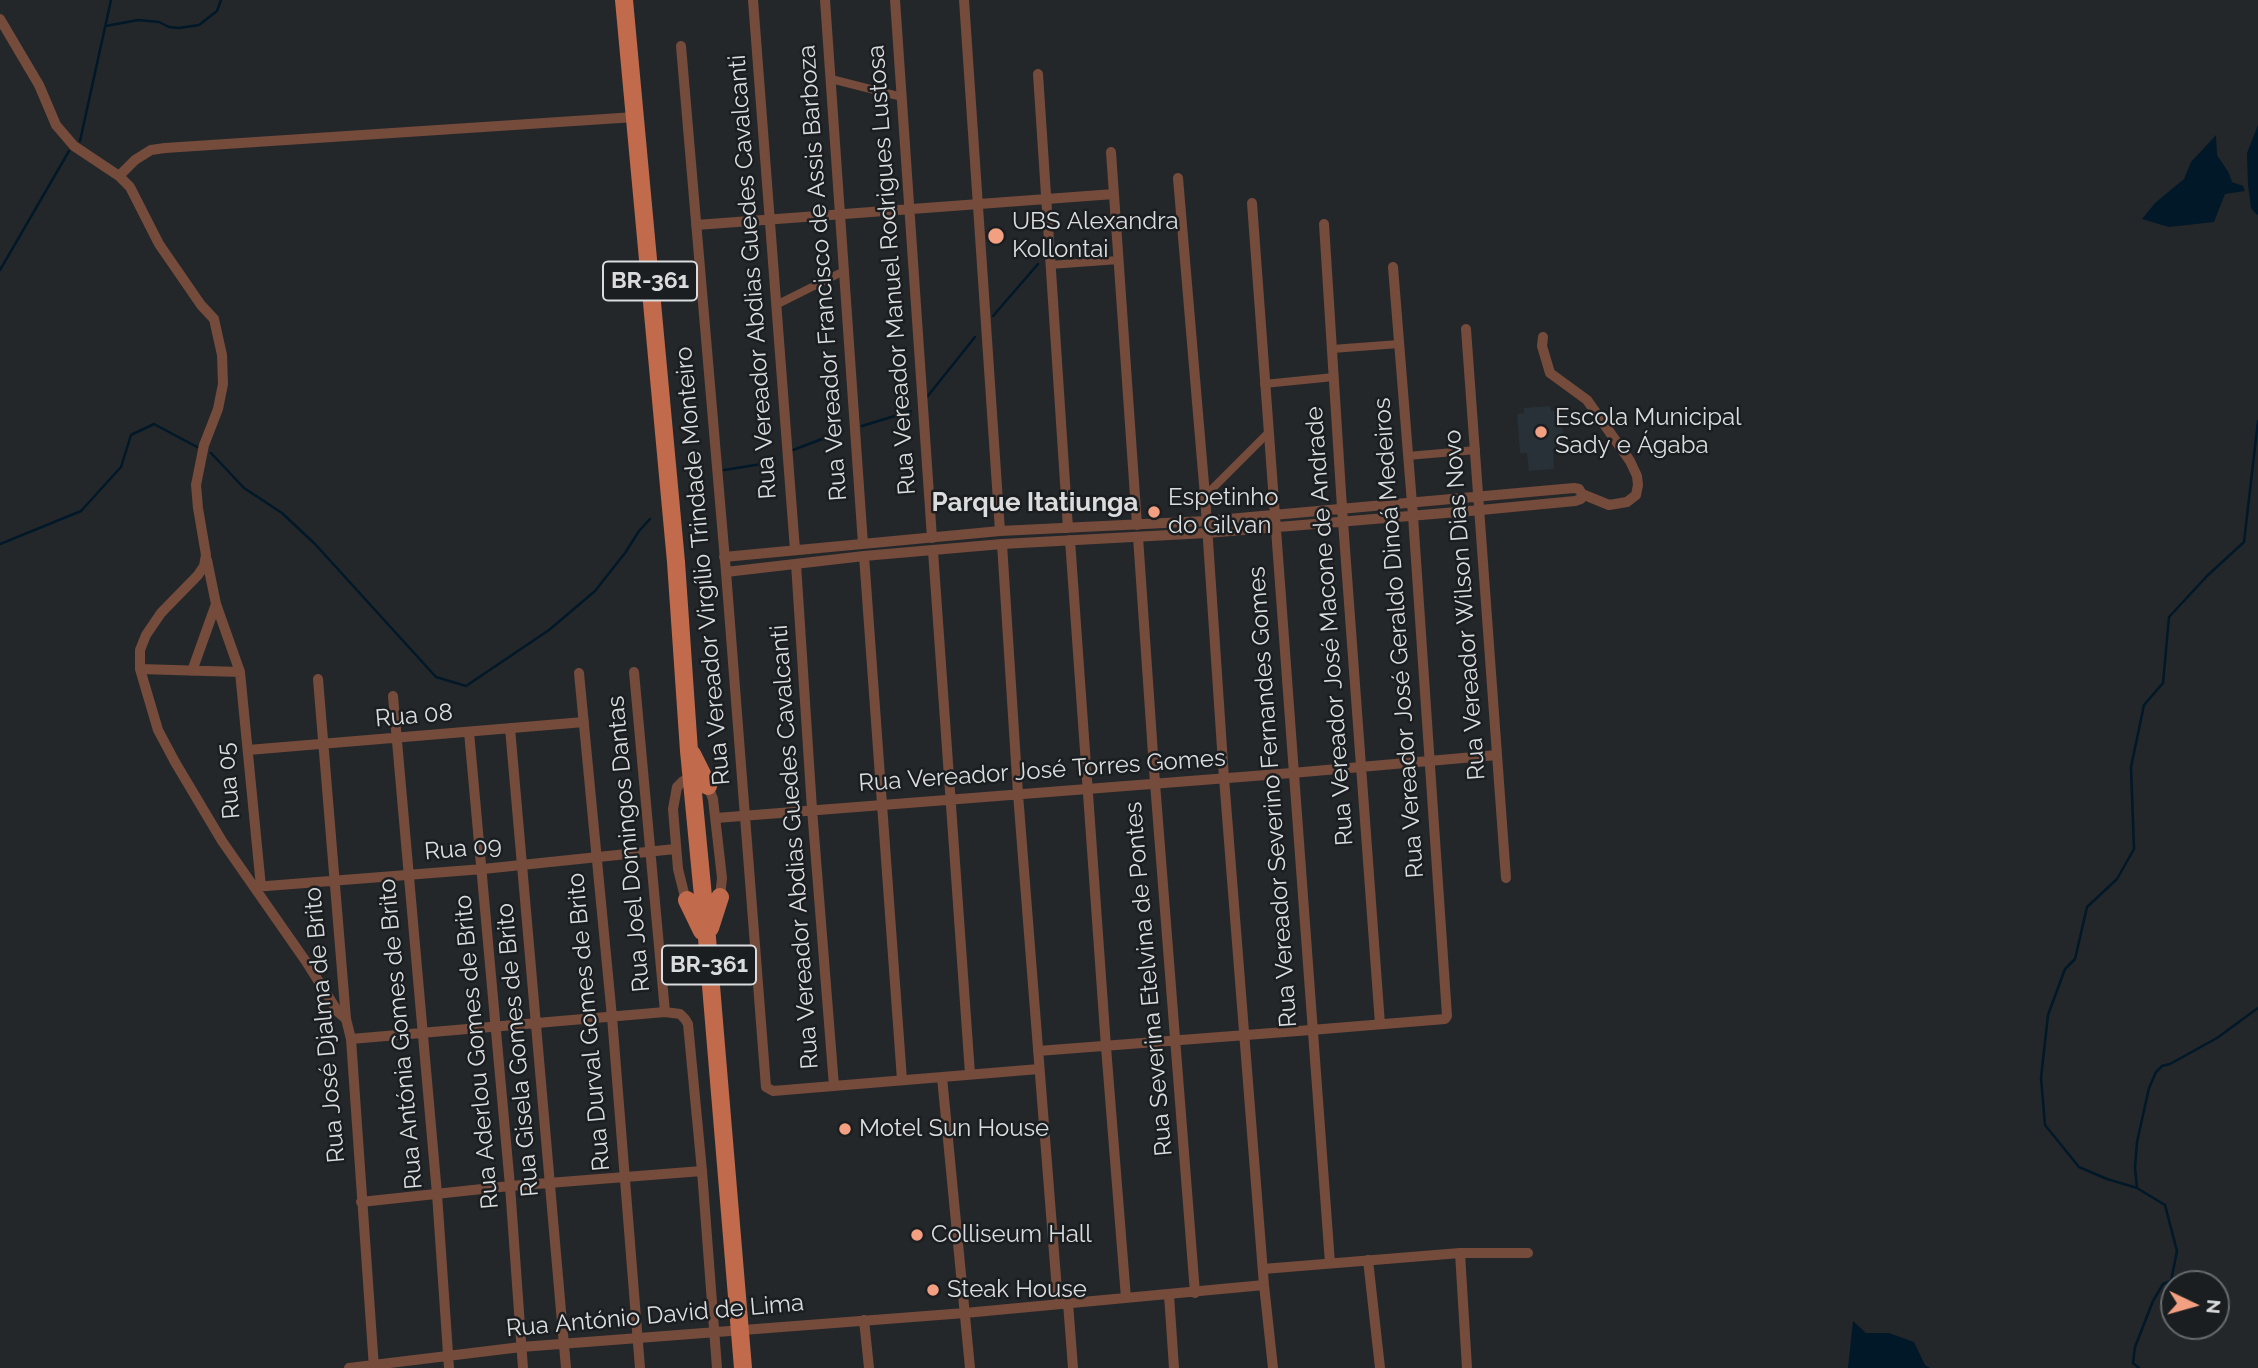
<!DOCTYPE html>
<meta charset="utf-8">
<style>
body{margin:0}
#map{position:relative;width:2258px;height:1368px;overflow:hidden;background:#24272a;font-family:Raleway,sans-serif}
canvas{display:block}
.north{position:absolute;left:2160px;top:1270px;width:70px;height:70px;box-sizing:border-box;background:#1b1e20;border:2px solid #676a6c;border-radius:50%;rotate:95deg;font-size:19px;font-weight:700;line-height:28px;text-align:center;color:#dadcdd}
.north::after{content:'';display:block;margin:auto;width:24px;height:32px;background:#f3a082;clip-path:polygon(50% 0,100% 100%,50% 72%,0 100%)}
</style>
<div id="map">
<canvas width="2258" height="1368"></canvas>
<div class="north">N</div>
</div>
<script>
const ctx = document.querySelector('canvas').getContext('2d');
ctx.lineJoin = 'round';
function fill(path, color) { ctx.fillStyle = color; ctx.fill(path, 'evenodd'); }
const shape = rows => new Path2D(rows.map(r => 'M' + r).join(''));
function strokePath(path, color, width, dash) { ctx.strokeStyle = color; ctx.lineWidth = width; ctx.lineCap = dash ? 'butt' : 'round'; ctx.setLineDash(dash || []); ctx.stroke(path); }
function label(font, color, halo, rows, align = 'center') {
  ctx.font = font + ' Raleway,sans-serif'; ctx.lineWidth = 5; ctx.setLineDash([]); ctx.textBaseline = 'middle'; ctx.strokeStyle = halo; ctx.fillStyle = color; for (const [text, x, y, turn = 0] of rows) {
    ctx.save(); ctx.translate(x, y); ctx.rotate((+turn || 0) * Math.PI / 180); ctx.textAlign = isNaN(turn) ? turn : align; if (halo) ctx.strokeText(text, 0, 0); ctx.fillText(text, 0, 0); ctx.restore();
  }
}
const built = shape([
 [1550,406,1551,411,1561,410,1564,449,1553,450,1554,469,1529,471,1527,453,1520,453,1517,414,1524,413,1524,408]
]);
const water = shape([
 [2258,125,2258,214,2257,215,2251,208,2248,185,2247,153],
 [2216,135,2217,155,2229,173,2232,182,2243,186,2245,191,2225,194,2214,222,2169,227,2142,219,2155,203,2184,179,2191,162],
 [1853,1321,1866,1333,1889,1333,1914,1342,1925,1365,1930,1368,1848,1368]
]);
const stream = shape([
 [106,26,138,20,159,22,169,27,179,28,199,25,217,11,221,0],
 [80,141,111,0],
 [0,270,69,151],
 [993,316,1038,264],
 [927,397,975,337],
 [862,426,911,411],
 [793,450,843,431],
 [211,453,244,488,282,513,315,544,436,677,466,686,549,630,595,591,625,553,639,531,650,519],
 [724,470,762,464,775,459],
 [686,498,701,475],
 [0,544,81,511,121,467,131,435,154,424,197,447],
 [2137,1188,2135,1168,2137,1142,2149,1088,2156,1072,2162,1066,2170,1064,2217,1038,2258,1008],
 [2139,1368,2133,1363,2135,1347,2153,1301,2163,1284,2171,1281,2177,1251,2165,1205,2137,1188,2107,1179,2079,1167,2045,1125,2041,1078,2048,1015,2065,969,2075,959,2087,907,2117,879,2134,849,2131,767,2144,705,2163,683,2169,617,2207,576,2244,542,2258,421]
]);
const pedestrian = shape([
 [831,79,902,97],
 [1050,265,1119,260],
 [776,305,844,271],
 [1332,349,1399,344],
 [1264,384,1334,377],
 [1408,456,1476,450],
 [1205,496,1267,434]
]);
const minor = shape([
 [753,0,795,550],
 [825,0,863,544],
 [895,0,932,538],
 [964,0,1000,531],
 [0,19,39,85,56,125,74,146,119,176,130,187,159,244,201,305,214,319,222,355,223,384,218,409,204,445,196,485,198,508,206,555,204,566,198,575,161,613,146,635,140,650,140,669,158,730,175,762,222,841,307,963,338,1012,346,1019],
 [681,46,726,572,766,1087,773,1091,1039,1069],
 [1038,74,1068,528],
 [1111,152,1137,525],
 [119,176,135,160,151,150,165,148,635,117],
 [1178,178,1205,496,1224,778,1264,1285,1273,1368],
 [1252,203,1330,1263],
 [1324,224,1342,508,1380,1024],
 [696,225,1114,194],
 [1466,329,1506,878],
 [1138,537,1155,783,1195,1293],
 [1070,540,1106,1047,1126,1298],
 [1002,544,1018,794,1058,1303],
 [933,551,970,1074],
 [864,556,902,1080],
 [724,557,1000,531,1206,521,1574,488,1579,489,1582,494,1609,505,1627,502,1636,495,1638,485,1637,476,1630,461,1587,400,1550,373,1542,346,1543,337],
 [207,560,216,604,240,672,261,887],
 [796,564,812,809,834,1086],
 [726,572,864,556,1002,544,1207,533,1481,510,1575,501,1581,499,1582,494],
 [140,669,240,672],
 [192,671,216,604],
 [634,672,665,1012],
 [579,673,612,1017,640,1368],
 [318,679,346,1019,351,1039,374,1368],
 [393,696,437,1194,449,1368],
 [510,728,566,1368],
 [469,732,510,1186,523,1368],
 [248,750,584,722],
 [698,780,708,786,713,799,722,878,720,897,710,906,704,907,687,900,684,893,678,869,673,809,677,787,683,781,698,780],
 [716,818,1292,773,1497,755],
 [254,887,483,869,675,849],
 [351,1039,665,1012,680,1014,685,1019,688,1024,702,1171,717,1368],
 [1038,1051,1311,1030,1445,1019,1447,1016,1413,516,1393,267],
 [942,1077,970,1368],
 [361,1202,510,1186,702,1171],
 [1460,1253,1467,1368],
 [1368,1260,1380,1368],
 [1263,1269,1460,1253,1528,1253],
 [1169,1295,1174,1368],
 [1068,1303,1073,1368],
 [864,1320,869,1368],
 [349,1368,521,1347,965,1313,1264,1285]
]);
const primary = shape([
 [624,0,676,562,689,751,707,938,743,1368],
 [692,754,708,786],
 [687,900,702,931],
 [710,928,720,897]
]);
const markers = [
 [996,236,9,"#f3a082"],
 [1541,432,7,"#f3a082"],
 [1154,512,7,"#f3a082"],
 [845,1129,7,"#f3a082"],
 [917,1235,7,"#f3a082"],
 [933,1290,7,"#f3a082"]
];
const shields = [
 [650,281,94],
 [709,965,94]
];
const shieldNames = [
 ["BR-361",650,281],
 ["BR-361",709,965]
];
const poiNames = [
 ["UBS Alexandra",1012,222],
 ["Kollontai",1012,250],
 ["Escola Municipal",1555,418],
 ["Sady e Ágaba",1555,446],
 ["Espetinho",1168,498],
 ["do Gilvan",1168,526],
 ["Motel Sun House",859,1129],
 ["Colliseum Hall",931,1235],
 ["Steak House",947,1290]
];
const streetNames = [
 ["Rua Vereador Manuel Rodrigues Lustosa",892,270,-94],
 ["Rua Vereador Francisco de Assis Barboza",823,273,-94],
 ["Rua Vereador Abdias Guedes Cavalcanti",753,277,-94],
 ["Rua Vereador Virgílio Trindade Monteiro",703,566,-95],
 ["Rua Vereador Wilson Dias Novo",1465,605,-94],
 ["Rua Vereador José Macone de Andrade",1330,626,-94],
 ["Rua Vereador José Geraldo Dinoá Medeiros",1399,638,-94],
 ["Rua 08",414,716,-5],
 ["Rua Vereador José Torres Gomes",1042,771,-4],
 ["Rua 05",229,781,-95],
 ["Rua Vereador Severino Fernandes Gomes",1273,797,-94],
 ["Rua Joel Domingos Dantas",629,844,-95],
 ["Rua Vereador Abdias Guedes Cavalcanti",795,847,-94],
 ["Rua 09",463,849,-5],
 ["Rua Severina Etelvina de Pontes",1149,979,-95],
 ["Rua Durval Gomes de Brito",589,1022,-95],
 ["Rua José Djalma de Brito",325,1025,-95],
 ["Rua Antónia Gomes de Brito",401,1034,-95],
 ["Rua Gisela Gomes de Brito",518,1050,-95],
 ["Rua Aderlou Gomes de Brito",477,1052,-95],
 ["Rua António David de Lima",655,1316,-5]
];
const neighbourhoodNames = [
 ["Parque Itatiunga",1035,503]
];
fill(built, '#283137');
fill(water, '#001828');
strokePath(stream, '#001828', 2.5);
strokePath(pedestrian, '#754b3c', 8);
strokePath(minor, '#754b3c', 10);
strokePath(primary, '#c16b4c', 18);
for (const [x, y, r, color] of markers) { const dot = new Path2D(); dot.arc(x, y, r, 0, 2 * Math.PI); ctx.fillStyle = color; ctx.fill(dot); strokePath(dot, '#1b1e20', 2.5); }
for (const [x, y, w] of shields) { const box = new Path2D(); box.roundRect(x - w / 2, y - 19.5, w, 39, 5); ctx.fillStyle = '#1b1e20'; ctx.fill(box); strokePath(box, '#dadcdd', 2); }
label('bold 23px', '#dadcdd', null, shieldNames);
label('24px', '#dadcdd', '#1b1e20', poiNames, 'left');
label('24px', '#dadcdd', '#1b1e20', streetNames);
label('bold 26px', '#dadcdd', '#1b1e20', neighbourhoodNames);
</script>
